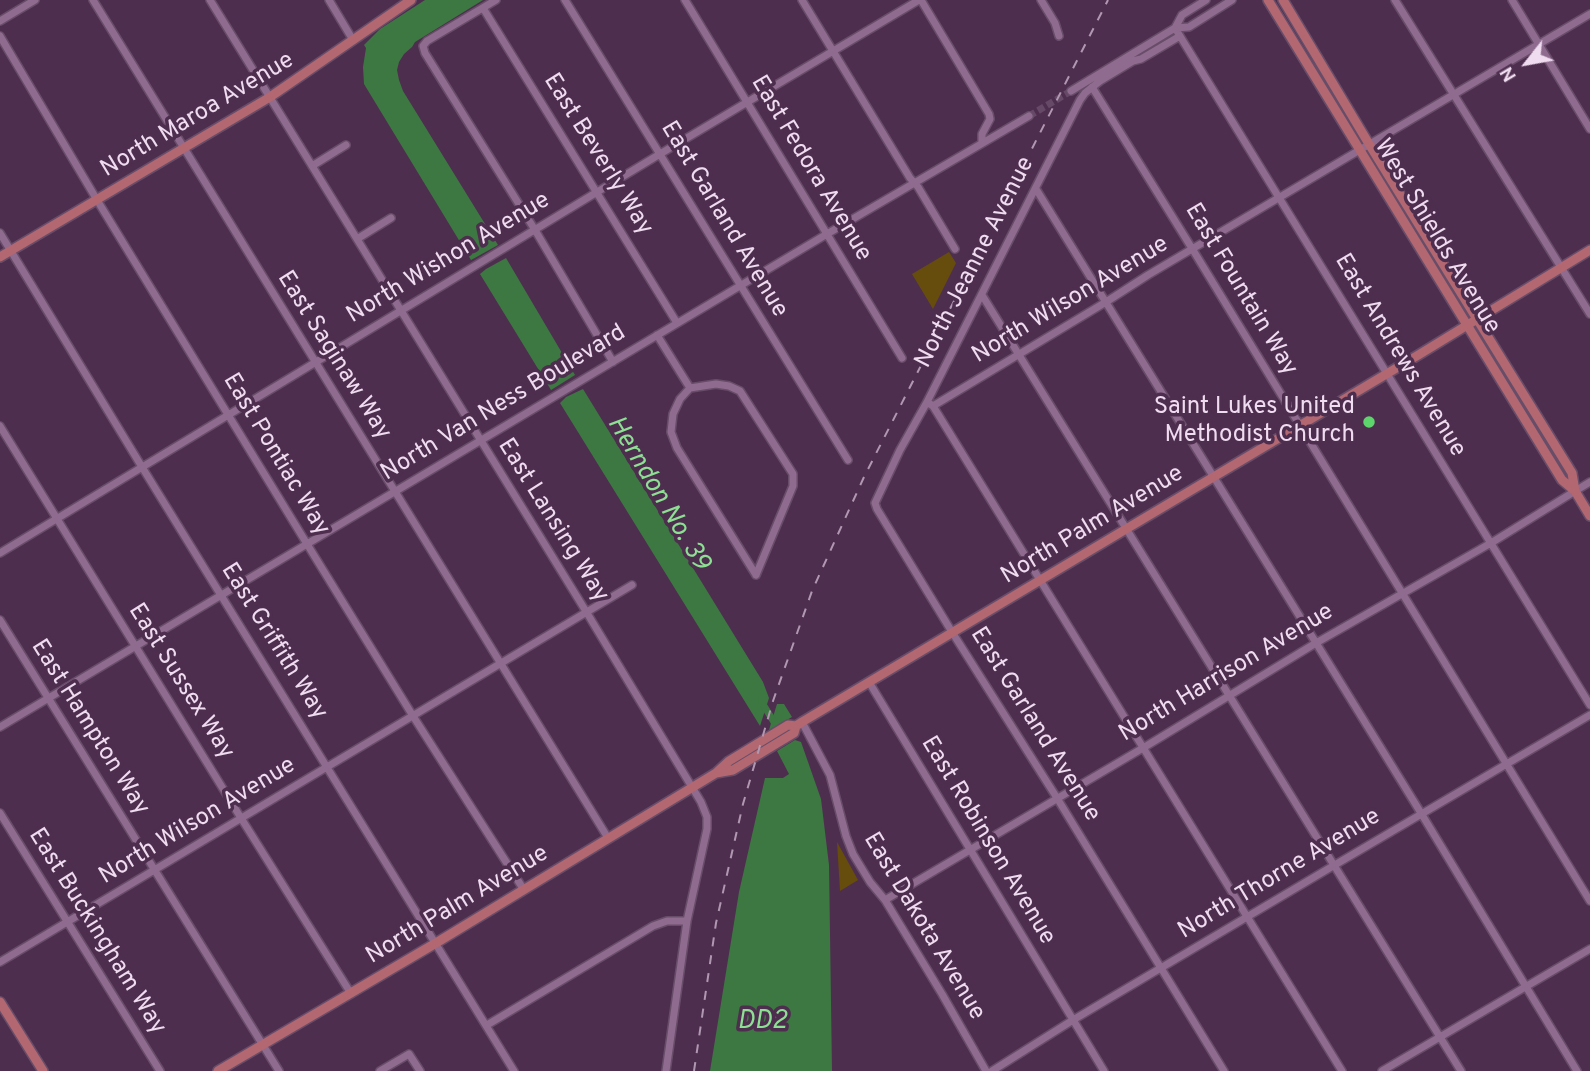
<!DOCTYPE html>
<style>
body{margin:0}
#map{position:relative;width:1590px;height:1071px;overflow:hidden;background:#4e2e4f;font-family:Overpass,sans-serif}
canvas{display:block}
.north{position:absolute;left:1492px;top:28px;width:70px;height:70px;-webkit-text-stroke:5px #4e2e4f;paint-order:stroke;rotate:239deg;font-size:19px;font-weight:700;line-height:28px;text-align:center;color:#f0dcf0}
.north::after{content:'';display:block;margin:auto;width:24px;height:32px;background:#f0dcf0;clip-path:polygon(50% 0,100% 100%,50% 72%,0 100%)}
</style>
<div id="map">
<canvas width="1590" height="1071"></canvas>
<div class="north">N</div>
</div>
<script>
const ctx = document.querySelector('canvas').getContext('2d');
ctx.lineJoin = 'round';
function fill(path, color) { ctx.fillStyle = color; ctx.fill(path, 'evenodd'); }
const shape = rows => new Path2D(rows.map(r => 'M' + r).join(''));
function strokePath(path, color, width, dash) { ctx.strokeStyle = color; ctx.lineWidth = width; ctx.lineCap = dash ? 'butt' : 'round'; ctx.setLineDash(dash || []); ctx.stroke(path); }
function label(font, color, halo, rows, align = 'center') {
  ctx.font = font + ' Overpass,sans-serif'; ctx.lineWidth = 7; ctx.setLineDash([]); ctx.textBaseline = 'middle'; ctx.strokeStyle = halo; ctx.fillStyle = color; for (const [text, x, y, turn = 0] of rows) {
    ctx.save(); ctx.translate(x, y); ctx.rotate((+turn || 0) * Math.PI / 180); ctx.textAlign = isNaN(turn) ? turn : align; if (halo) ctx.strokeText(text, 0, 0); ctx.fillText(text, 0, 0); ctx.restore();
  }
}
const green = shape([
 [949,252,956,263,933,309,912,274],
 [837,842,858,880,840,891]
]);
const water = shape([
 [425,0,483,0,415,42,412,47,404,54,399,62,397,70,399,80,403,91,498,245,471,260,364,84,363,67,366,48,364,45,380,29],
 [506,258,575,375,551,390,480,274,486,269],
 [583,389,763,682,769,698,760,726,560,403,566,397],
 [777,704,784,704,792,717,769,730],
 [795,740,801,742,821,799,829,865,832,1071,710,1071,739,892,765,778,783,778,789,774,777,751]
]);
const canal = shape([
 [761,701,777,727]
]);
const minorTunnel = shape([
 [1029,116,1071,91]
]);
const minor = shape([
 [93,0,608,838],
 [210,0,587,613,701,802,707,817,707,829,687,921,666,1071],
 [329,0,353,40],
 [496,0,427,41,423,46,425,53,535,230,613,362],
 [565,0,848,460],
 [685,0,902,358],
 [802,0,910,178,918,187,955,249],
 [921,0,989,114,990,119,982,134,982,142],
 [1041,0,1055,23,1059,36],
 [1395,0,1590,314],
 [1512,0,1590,129],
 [483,8,677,323],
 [0,21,35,0],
 [1175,28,1590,705],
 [1175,28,1189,27,1232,0],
 [0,36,97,200,307,544,413,716,524,890],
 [1180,36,1141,59,1133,61,1100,81,1085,93,1080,100,927,402,900,450,875,503,877,509,952,632,1057,798,1224,1071],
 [1092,87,1193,250,1590,901],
 [1071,91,1175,28,1182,15,1206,0],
 [312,166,346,145],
 [1036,189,1421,813,1577,1071],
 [0,233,142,467,514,1071],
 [357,239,391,218],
 [982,295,1461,1071],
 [657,335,690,388],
 [690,388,716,384,729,386,740,391,793,474,793,486,756,575],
 [690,388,680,399,673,414,671,432,677,448,756,575],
 [927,402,933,406,1342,1071],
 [933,406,1106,302,1148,275,1590,14],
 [0,426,241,818,350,992],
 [0,553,660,154,919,0],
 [0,620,279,1071],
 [869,682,1104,1071],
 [802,722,830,775,846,836,853,854,870,882,885,900,942,994,986,1071],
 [0,727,827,234,1029,116],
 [0,813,160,1071],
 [885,900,1143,748,1316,643,1491,543,1590,482],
 [0,962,632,585],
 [487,1025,653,926,667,921,687,921],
 [380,1071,409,1054,420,1071],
 [992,1071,1073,1020,1333,866,1590,715],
 [1382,1071,1590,949]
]);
const major = shape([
 [1268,0,1562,480,1575,491,1590,516],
 [1283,0,1369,144,1572,473,1575,491],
 [0,257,270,97,411,0],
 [716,773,733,770,756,756,794,733,796,726],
 [0,1002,43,1071],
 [218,1071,436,943,716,773,729,761,788,725,796,726,802,722,1420,354,1590,250]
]);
const rail = shape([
 [694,1071,716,923,743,804,773,701,812,591,864,477,1108,0]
]);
const markers = [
 [1369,422,7,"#5ed56c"]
];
const streetNames = [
 ["North Maroa Avenue",198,116,-31],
 ["East Beverly Way",597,155,58],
 ["East Fedora Avenue",810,169,59],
 ["East Garland Avenue",723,220,59],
 ["West Shields Avenue",1436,237,59],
 ["North Wishon Avenue",449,259,-31],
 ["North Jeanne Avenue",976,263,-63],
 ["East Fountain Way",1240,290,59],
 ["North Wilson Avenue",1071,301,-31],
 ["East Saginaw Way",333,356,58],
 ["East Andrews Avenue",1399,356,59],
 ["North Van Ness Boulevard",504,404,-31],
 ["East Pontiac Way",275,455,59],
 ["East Lansing Way",552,521,58],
 ["North Palm Avenue",1093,526,-31],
 ["East Griffith Way",273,642,58],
 ["North Harrison Avenue",1227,674,-31],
 ["East Sussex Way",180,682,58],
 ["East Garland Avenue",1034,725,58],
 ["East Hampton Way",89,728,58],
 ["North Wilson Avenue",198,822,-31],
 ["East Robinson Avenue",987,841,59],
 ["North Thorne Avenue",1280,875,-31],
 ["North Palm Avenue",458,906,-31],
 ["East Dakota Avenue",923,927,59],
 ["East Buckingham Way",96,932,58]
];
const poiNames = [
 ["Saint Lukes United",1355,408],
 ["Methodist Church",1355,436]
];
const waterNames = [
 ["Herndon No. 39",657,494,59],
 ["DD2",762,1023]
];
fill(green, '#664d0d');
fill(water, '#3d7842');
strokePath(canal, '#3d7842', 7);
strokePath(minorTunnel, '#664867', 7, [7, 3.5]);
strokePath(minor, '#684d69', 10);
strokePath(major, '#684d69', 12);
strokePath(minor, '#8f6b90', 7);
strokePath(major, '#b26771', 9);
strokePath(rail, '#b198b1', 2, [9, 9]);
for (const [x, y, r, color] of markers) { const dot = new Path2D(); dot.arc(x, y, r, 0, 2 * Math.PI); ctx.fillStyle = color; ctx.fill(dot); strokePath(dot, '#4e2e4f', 2.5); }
label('24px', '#f0dcf0', '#4e2e4f', streetNames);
label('24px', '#f0dcf0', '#4e2e4f', poiNames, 'right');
label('italic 26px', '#8de093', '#4e2e4f', waterNames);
</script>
